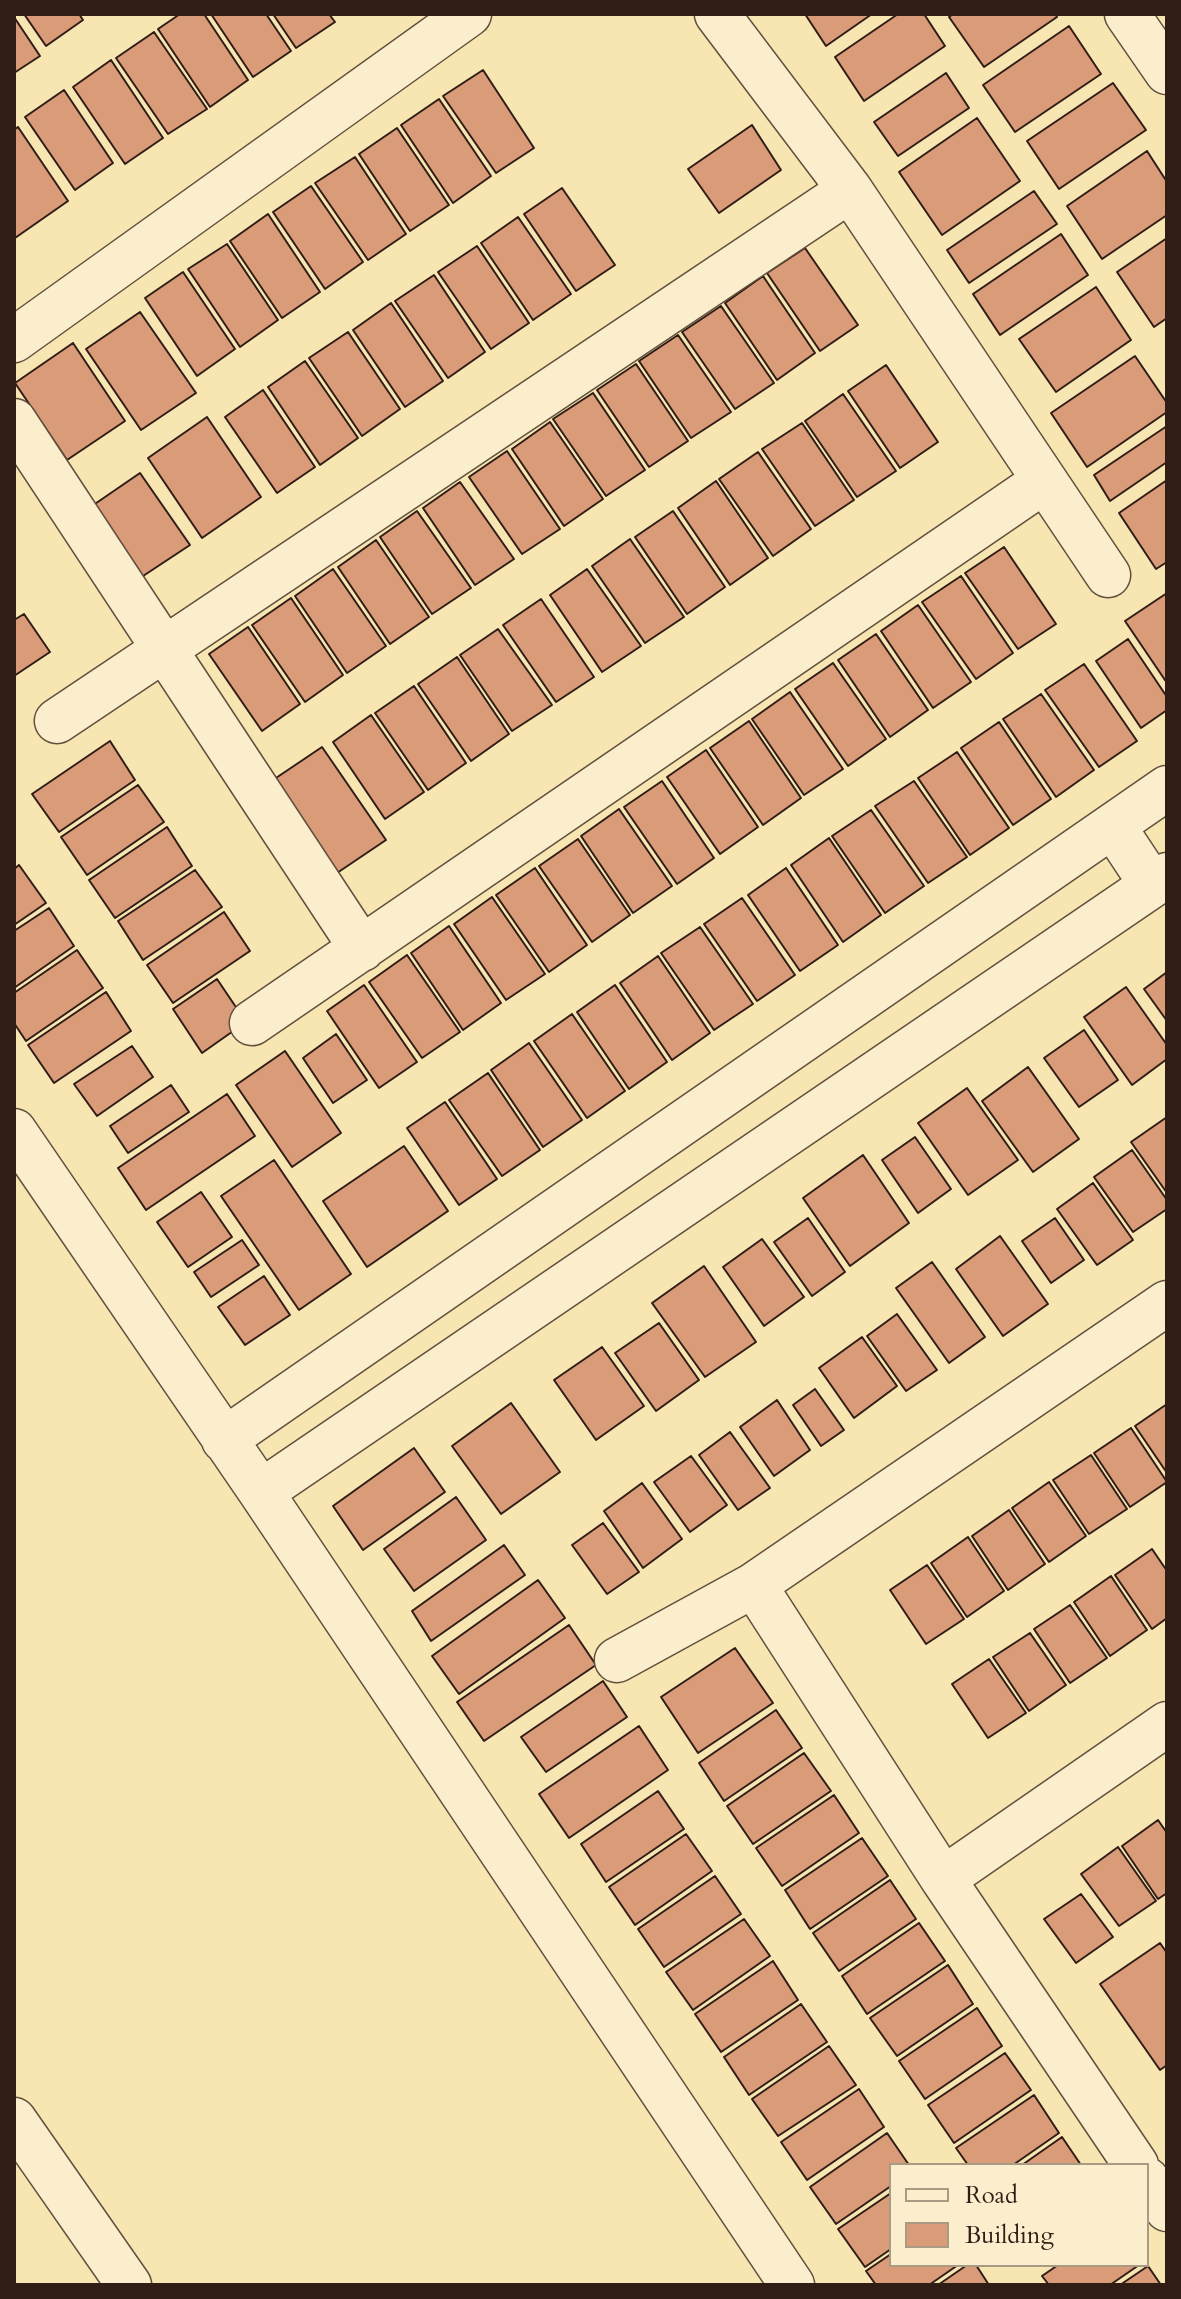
<!DOCTYPE html>
<html>
<head>
<meta charset="utf-8">
<style>
  body { margin:0 }
  #map { position:relative; width:1181px; height:2299px; overflow:hidden; background:#f7e5b2; font-family:Cardo,serif }
  canvas { display:block }
  .frame { position:absolute; inset:0; border:16px solid #301d16; pointer-events:none }
  .legend { position:absolute; left:889px; top:2163px; width:260px; height:104px; box-sizing:border-box; background:#faeecd; border:2px solid #a99a84; margin:0; padding:10px 14px; list-style:none; font-size:24px; color:#301d16 }
  .legend li { display:flex; align-items:center; gap:16px; height:40px }
  .legend b { width:40px; border:2px solid #a99a84 }
</style>
</head>
<body>
<div id="map">
<canvas width="1181" height="2299"></canvas>
<div class="frame"></div>
<ul class="legend">
<li><b style="height:10px;background:#faeecd"></b>Road</li>
<li><b style="height:22px;background:#da9c78"></b>Building</li>
</ul>
</div>
<script>
const g = document.querySelector('canvas').getContext('2d');
g.lineJoin = 'round';
function fill(path, color) {
  g.fillStyle = color;
  g.fill(path, 'evenodd');
}
function poly(rows) {
  const path = new Path2D();
  for (const r of rows) {
    path.moveTo(r[0], r[1]);
    for (let i = 2; i < r.length; i += 2) path.lineTo(r[i], r[i + 1]);
  }
  return path;
}
function trace(path, color, width, dash) {
  g.strokeStyle = color;
  g.lineWidth = width;
  g.lineCap = dash ? 'butt' : 'round';
  g.setLineDash(dash || []);
  g.stroke(path);
}
const building = poly([
  [24,14,79,14,83,20,46,46,24,14],
  [180,14,204,14,248,80,210,107,158,29,180,14],
  [211,14,266,14,291,51,253,77,211,14],
  [273,14,329,14,335,22,296,48,273,14],
  [805,14,872,14,826,46,805,14],
  [898,14,924,14,945,46,864,101,835,57,898,14],
  [953,14,1055,14,1057,17,984,67,949,17,953,14],
  [14,17,40,56,14,73,14,17],
  [1069,26,1101,74,1015,132,983,85,1069,26],
  [154,32,207,109,168,134,116,58,154,32],
  [111,60,163,138,125,164,73,87,111,60],
  [483,70,534,148,496,173,443,96,483,70],
  [946,73,969,108,898,156,874,122,946,73],
  [1113,83,1146,130,1059,189,1027,141,1113,83],
  [64,90,113,163,75,190,25,117,64,90],
  [439,99,491,176,453,203,401,125,439,99],
  [977,118,1020,181,942,235,899,172,977,118],
  [752,125,781,170,719,213,688,169,752,125],
  [18,127,68,201,15,238,14,130,18,127],
  [397,128,449,205,410,231,359,154,397,128],
  [1147,151,1167,182,1167,215,1102,259,1067,206,1147,151],
  [355,157,406,234,368,260,315,183,355,157],
  [311,186,363,262,325,289,273,212,311,186],
  [562,188,615,265,576,291,524,214,562,188],
  [1034,191,1057,224,969,283,947,250,1034,191],
  [268,214,320,292,282,318,230,241,268,214],
  [518,217,571,294,533,320,481,243,518,217],
  [1061,234,1088,275,1000,335,973,294,1061,234],
  [1167,238,1167,318,1154,327,1117,272,1167,238],
  [227,244,278,320,240,347,188,269,227,244],
  [477,246,529,323,491,349,438,272,477,246],
  [805,248,858,325,820,351,767,273,805,248],
  [183,272,235,349,197,376,145,298,183,272],
  [434,275,485,352,448,378,395,301,434,275],
  [763,276,815,353,777,380,725,303,763,276],
  [1096,287,1131,340,1056,392,1019,339,1096,287],
  [391,303,443,381,405,407,353,330,391,303],
  [721,306,774,383,735,409,682,332,721,306],
  [140,312,196,393,141,430,86,349,140,312],
  [348,332,400,409,362,436,309,358,348,332],
  [678,335,731,412,691,438,639,361,678,335],
  [73,343,125,421,67,460,15,383,73,343],
  [1135,356,1167,403,1167,412,1087,467,1051,413,1135,356],
  [305,361,358,438,320,465,268,387,305,361],
  [636,364,688,441,649,467,597,390,636,364],
  [886,365,938,442,900,468,848,391,886,365],
  [263,390,315,467,277,493,225,417,263,390],
  [593,393,645,470,606,496,553,419,593,393],
  [843,394,896,471,857,497,805,421,843,394],
  [207,417,261,497,202,538,148,458,207,417],
  [550,422,603,499,564,526,512,449,550,422],
  [802,423,854,500,815,526,762,449,802,423],
  [1167,426,1167,462,1110,501,1094,475,1167,426],
  [507,451,560,529,522,554,469,477,507,451],
  [758,452,811,529,773,556,719,479,758,452],
  [140,473,190,545,137,580,89,508,140,473],
  [1167,480,1167,562,1156,569,1119,513,1167,480],
  [716,481,768,558,730,585,678,508,716,481],
  [460,482,514,559,475,585,423,508,460,482],
  [417,511,471,588,432,614,380,537,417,511],
  [673,511,725,587,687,614,635,537,673,511],
  [630,539,684,617,645,643,592,566,630,539],
  [376,540,429,617,390,644,338,567,376,540],
  [1004,547,1056,624,1018,649,965,573,1004,547],
  [333,569,386,646,347,673,295,596,333,569],
  [587,569,641,646,602,672,550,595,587,569],
  [961,576,1013,653,976,679,922,602,961,576],
  [1167,593,1167,683,1125,621,1167,593],
  [291,598,343,675,305,702,252,625,291,598],
  [541,599,594,677,556,702,503,625,541,599],
  [918,605,971,682,933,708,881,631,918,605],
  [24,614,50,652,14,676,14,620,24,614],
  [248,627,300,704,262,731,209,654,248,627],
  [498,629,552,705,512,731,460,655,498,629],
  [876,634,928,710,890,737,838,660,876,634],
  [1128,639,1167,697,1167,710,1141,728,1096,661,1128,639],
  [457,657,509,734,471,761,418,684,457,657],
  [833,663,886,739,848,766,795,689,833,663],
  [1084,664,1137,741,1099,767,1045,690,1084,664],
  [414,686,466,763,428,790,375,713,414,686],
  [790,692,843,769,804,795,752,719,790,692],
  [1041,694,1094,770,1056,797,1003,719,1041,694],
  [371,715,424,792,385,819,333,742,371,715],
  [749,721,801,798,763,825,710,748,749,721],
  [999,722,1051,799,1013,825,961,748,999,722],
  [110,741,135,780,59,832,32,794,110,741],
  [322,747,386,840,334,875,270,782,322,747],
  [706,750,758,827,720,854,667,777,706,750],
  [957,752,1009,828,970,855,918,778,957,752],
  [662,781,714,858,677,884,624,807,662,781],
  [914,781,967,857,928,883,875,806,914,781],
  [138,785,164,822,87,875,61,837,138,785],
  [619,809,672,886,633,913,581,836,619,809],
  [871,810,924,886,885,913,832,836,871,810],
  [167,827,192,866,115,918,89,880,167,827],
  [829,838,881,915,843,942,791,865,829,838],
  [578,839,630,915,592,942,539,866,578,839],
  [19,865,46,903,14,925,14,869,19,865],
  [535,868,587,945,549,972,496,895,535,868],
  [786,868,838,945,800,971,748,895,786,868],
  [195,870,222,907,143,960,118,921,195,870],
  [492,897,545,974,506,1000,454,924,492,897],
  [742,898,795,975,757,1001,704,924,742,898],
  [49,908,74,946,14,988,14,931,49,908],
  [224,912,250,951,173,1003,147,965,224,912],
  [449,926,501,1003,463,1030,411,953,449,926],
  [700,927,753,1004,714,1030,661,953,700,927],
  [77,950,103,988,26,1041,14,1023,14,993,77,950],
  [407,955,460,1032,422,1058,369,982,407,955],
  [658,956,710,1033,672,1060,620,983,658,956],
  [1167,972,1167,1021,1144,989,1167,972],
  [217,979,246,1022,202,1053,173,1009,217,979],
  [364,985,417,1062,379,1088,327,1011,364,985],
  [615,985,667,1062,629,1089,577,1012,615,985],
  [1126,987,1167,1045,1167,1059,1132,1085,1084,1017,1126,987],
  [106,992,131,1031,54,1083,28,1045,106,992],
  [572,1014,625,1091,587,1118,534,1041,572,1014],
  [1084,1030,1118,1080,1079,1107,1044,1058,1084,1030],
  [336,1034,367,1080,333,1103,303,1058,336,1034],
  [529,1043,582,1120,543,1147,491,1070,529,1043],
  [132,1046,153,1077,97,1116,74,1084,132,1046],
  [285,1051,341,1133,292,1167,236,1085,285,1051],
  [1028,1067,1079,1139,1033,1172,982,1101,1028,1067],
  [488,1073,540,1150,502,1176,449,1100,488,1073],
  [171,1085,189,1112,128,1153,110,1126,171,1085],
  [967,1088,1018,1160,968,1195,918,1123,967,1088],
  [227,1094,255,1136,146,1210,118,1168,227,1094],
  [445,1102,497,1179,459,1205,407,1128,445,1102],
  [1167,1117,1167,1193,1131,1142,1167,1117],
  [915,1137,951,1189,918,1213,882,1160,915,1137],
  [404,1146,448,1211,367,1267,323,1201,404,1146],
  [1132,1150,1167,1200,1167,1209,1133,1232,1094,1177,1132,1150],
  [863,1155,909,1223,850,1266,803,1198,863,1155],
  [274,1160,351,1274,299,1310,221,1196,274,1160],
  [1093,1183,1133,1240,1097,1265,1057,1209,1093,1183],
  [201,1192,232,1237,188,1267,157,1222,201,1192],
  [808,1218,845,1272,812,1296,774,1242,808,1218],
  [1055,1218,1084,1260,1051,1283,1022,1241,1055,1218],
  [1000,1236,1048,1304,1003,1336,956,1269,1000,1236],
  [762,1239,804,1297,764,1326,723,1267,762,1239],
  [242,1240,259,1265,211,1297,194,1272,242,1240],
  [932,1262,985,1337,949,1363,896,1288,932,1262],
  [704,1266,756,1342,705,1377,652,1303,704,1266],
  [264,1276,290,1315,245,1345,218,1307,264,1276],
  [897,1314,937,1370,906,1391,867,1336,897,1314],
  [659,1323,699,1380,656,1411,615,1353,659,1323],
  [862,1337,897,1386,854,1418,819,1368,862,1337],
  [602,1347,644,1406,596,1440,554,1380,602,1347],
  [815,1389,844,1430,821,1446,793,1405,815,1389],
  [777,1400,810,1450,774,1476,740,1427,777,1400],
  [511,1403,560,1472,501,1514,452,1446,511,1403],
  [1167,1404,1167,1473,1135,1426,1167,1404],
  [1131,1428,1167,1482,1130,1507,1094,1453,1131,1428],
  [730,1432,770,1488,738,1510,699,1455,730,1432],
  [414,1448,445,1492,363,1550,333,1506,414,1448],
  [1091,1455,1127,1509,1089,1534,1053,1480,1091,1455],
  [691,1456,727,1505,690,1532,654,1482,691,1456],
  [1049,1482,1086,1536,1049,1562,1012,1508,1049,1482],
  [642,1483,682,1539,643,1568,604,1511,642,1483],
  [456,1497,486,1540,414,1591,384,1549,456,1497],
  [1009,1510,1045,1564,1008,1590,972,1536,1009,1510],
  [603,1523,639,1572,607,1594,572,1545,603,1523],
  [968,1537,1004,1591,967,1617,931,1563,968,1537],
  [504,1545,525,1575,431,1641,412,1611,504,1545],
  [1152,1549,1167,1571,1167,1618,1152,1629,1115,1575,1152,1549],
  [927,1565,964,1619,926,1644,890,1590,927,1565],
  [1111,1576,1147,1630,1110,1656,1074,1602,1111,1576],
  [538,1580,565,1618,459,1694,432,1656,538,1580],
  [1070,1605,1107,1658,1070,1683,1034,1629,1070,1605],
  [569,1625,596,1665,484,1741,457,1702,569,1625],
  [1030,1633,1066,1685,1029,1711,993,1657,1030,1633],
  [735,1648,773,1703,698,1753,661,1697,735,1648],
  [989,1659,1026,1713,988,1738,952,1684,989,1659],
  [603,1681,627,1717,546,1772,521,1737,603,1681],
  [776,1710,802,1748,724,1801,699,1763,776,1710],
  [639,1726,668,1770,569,1838,539,1794,639,1726],
  [804,1753,831,1791,753,1844,727,1806,804,1753],
  [658,1791,684,1829,606,1882,581,1844,658,1791],
  [834,1795,859,1833,782,1886,756,1848,834,1795],
  [1158,1820,1167,1833,1167,1893,1158,1899,1122,1846,1158,1820],
  [686,1834,712,1871,635,1925,609,1887,686,1834],
  [862,1838,888,1876,810,1929,785,1890,862,1838],
  [1118,1847,1156,1901,1119,1926,1081,1874,1118,1847],
  [715,1876,741,1914,664,1967,638,1929,715,1876],
  [890,1880,916,1919,839,1971,813,1933,890,1880],
  [1081,1894,1113,1937,1076,1963,1044,1919,1081,1894],
  [744,1919,770,1956,693,2010,666,1972,744,1919],
  [919,1923,945,1961,867,2014,842,1976,919,1923],
  [1160,1943,1167,1953,1167,2065,1160,2070,1100,1984,1160,1943],
  [773,1961,798,2000,721,2052,695,2014,773,1961],
  [948,1965,973,2004,897,2056,870,2018,948,1965],
  [801,2004,827,2042,749,2095,724,2057,801,2004],
  [977,2008,1002,2046,925,2099,899,2061,977,2008],
  [829,2046,856,2085,778,2136,752,2099,829,2046],
  [1005,2053,1031,2090,954,2143,928,2105,1005,2053],
  [859,2089,884,2127,807,2180,781,2142,859,2089],
  [1034,2095,1059,2133,1013,2165,968,2165,956,2148,1034,2095],
  [887,2133,909,2165,891,2165,891,2186,836,2224,810,2187,887,2133],
  [1062,2137,1081,2165,1022,2165,1062,2137],
  [891,2193,891,2249,865,2267,838,2229,891,2193],
  [891,2254,891,2265,958,2265,929,2285,876,2285,866,2271,891,2254],
  [967,2265,976,2265,989,2285,938,2285,967,2265],
  [1058,2265,1139,2265,1110,2285,1049,2285,1042,2276,1058,2265],
  [1148,2266,1161,2285,1120,2285,1148,2266]
]);
fill(building, '#da9c78');
trace(building, '#301d16', 2);
const minor = poly([
  [717,14,850,190,1108,575],
  [1127,14,1167,72],
  [14,340,469,14],
  [14,421,362,949],
  [57,721,850,190],
  [1113,826,1152,885],
  [252,1023,1044,481],
  [14,1131,261,1492,792,2285],
  [224,1440,1167,788],
  [261,1492,1167,875],
  [617,1660,754,1585],
  [943,1879,1167,1724],
  [14,2120,129,2285],
  [1136,2165,943,1879,754,1585,1167,1303],
  [1147,2180,1167,2209]
]);
trace(minor, '#624f3d', 47);
trace(minor, '#faeecd', 44);
</script>
</body>
</html>
